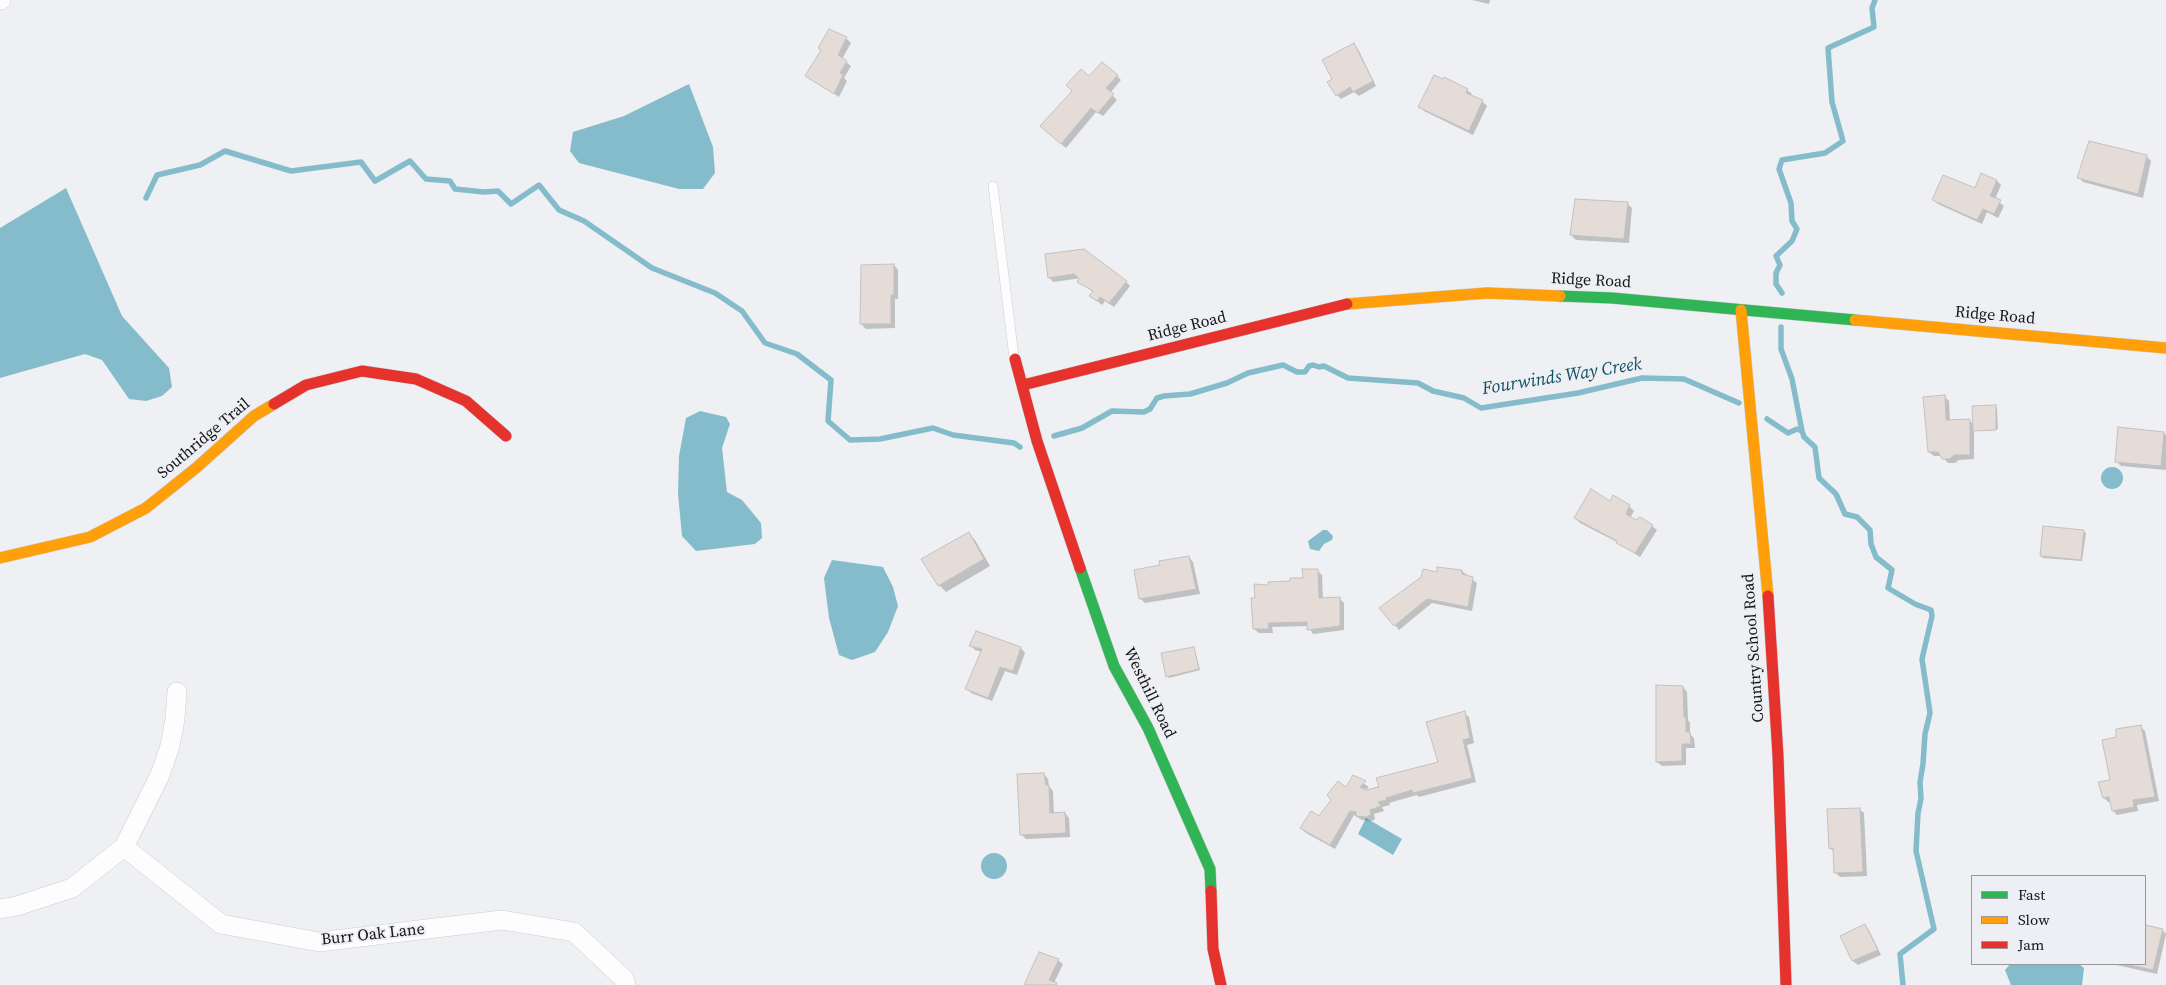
<!DOCTYPE html>
<html>
<head>
<meta charset="utf-8">
<style>
  body { margin:0 }
  #map { position:relative; width:2166px; height:985px; overflow:hidden; background:#eff0f3; font-family:"Source Serif 4",serif }
  canvas { display:block }
  .legend { position:absolute; left:1971px; top:875px; width:175px; height:90px; box-sizing:border-box; background:#edeff5; border:1px solid #97989c; margin:0; padding:6px 9px; list-style:none; font-size:15px; color:#151517 }
  .legend li { display:flex; align-items:center; gap:10px; height:25px }
  .legend b { width:25px; border:1px solid #97989c }
</style>
</head>
<body>
<div id="map">
<canvas width="2166" height="985"></canvas>
<ul class="legend">
<li><b style="height:6px;background:#30b455"></b>Fast</li>
<li><b style="height:6px;background:#ff9f0a"></b>Slow</li>
<li><b style="height:6px;background:#e5322d"></b>Jam</li>
</ul>
</div>
<script>
const g = document.querySelector('canvas').getContext('2d');
g.lineJoin = 'round';
function fill(path, color) {
  g.fillStyle = color;
  g.fill(path, 'evenodd');
}
function poly(rows) {
  const path = new Path2D();
  for (const r of rows) {
    if (r.length === 3) {
      path.moveTo(r[0] + r[2], r[1]);
      path.arc(r[0], r[1], r[2], 0, 2 * Math.PI);
      continue;
    }
    path.moveTo(r[0], r[1]);
    for (let i = 2; i < r.length; i += 2) path.lineTo(r[i], r[i + 1]);
  }
  return path;
}
function trace(path, color, width, dash) {
  g.strokeStyle = color;
  g.lineWidth = width;
  g.lineCap = dash ? 'butt' : 'round';
  g.setLineDash(dash || []);
  g.stroke(path);
}
function write(font, color, halo, rows, align = 'center') {
  g.font = font + ' "Source Serif 4",serif';
  g.lineWidth = 4;
  g.setLineDash([]);
  g.textBaseline = 'middle';
  g.strokeStyle = halo;
  g.fillStyle = color;
  for (const [text, x, y, turn = 0] of rows) {
    g.save();
    g.translate(x, y);
    g.rotate((+turn || 0) * Math.PI / 180);
    g.textAlign = isNaN(turn) ? turn : align;
    if (halo) g.strokeText(text, 0, 0);
    g.fillText(text, 0, 0);
    g.restore();
  }
}
fill(poly([
  [689,84,713,147,715,173,703,189,679,189,579,163,570,151,573,132,624,116],
  [66,188,122,316,169,368,172,387,162,396,146,401,129,399,102,360,85,354,0,378,0,228],
  [700,411,726,417,730,424,722,448,727,492,742,500,761,523,762,538,755,544,696,551,682,536,678,494,679,456,686,418],
  [2112,478,11],
  [1323,530,1327,530,1333,536,1332,540,1324,544,1319,551,1310,549,1308,541],
  [832,560,883,567,893,587,898,606,888,632,875,652,852,660,839,655,829,618,824,578],
  [1366,818,1402,839,1393,855,1358,834],
  [994,866,13],
  [2010,964,2079,964,2084,968,2082,985,2011,985,2005,970]
]), '#85bccc');
fill(poly([
  [1472,0,1490,0,1489,4],
  [829,30,846,38,851,43,842,59,851,66,844,78,847,81,839,97,807,76,822,50],
  [1354,45,1358,49,1376,86,1359,96,1354,92,1341,99,1337,95,1334,79],
  [1117,76,1121,80,1110,93,1117,100,1103,116,1096,112,1066,148,1046,131,1074,91,1089,78],
  [1467,90,1472,94,1471,96,1482,101,1487,106,1473,135,1424,111,1420,106],
  [2090,142,2147,157,2151,161,2143,198,2083,182,2079,177],
  [1982,175,1997,181,2001,185,1995,199,2004,206,1998,218,1987,212,1982,224,1938,204,1933,199,1975,190],
  [1627,203,1632,208,1629,243,1576,240,1571,235],
  [1046,255,1126,282,1130,286,1114,307,1105,301,1102,305,1091,296,1093,292,1079,281,1082,278,1053,282,1049,277],
  [894,265,898,270,898,299,895,299,895,328,866,329,861,324],
  [1944,396,1949,401,1950,421,1969,420,1974,425,1995,406,1997,408,1998,429,1974,430,1974,459,1959,460,1955,463,1948,463,1942,456,1934,456,1929,452],
  [2164,433,2166,435,2166,470,2121,466,2117,462],
  [1610,503,1629,506,1634,511,1630,518,1652,526,1657,530,1640,557,1617,542,1580,523,1575,518],
  [2084,532,2086,533,2082,561,2043,558,2041,556],
  [968,533,975,540,990,566,946,592,939,585],
  [1189,557,1193,562,1200,594,1145,603,1140,598,1161,566],
  [1317,570,1322,575,1323,599,1339,598,1344,603,1344,630,1313,634,1308,626,1272,627,1273,633,1259,633,1254,629,1256,599,1270,587,1304,579],
  [1462,571,1477,583,1472,611,1432,603,1399,630,1395,625,1438,573],
  [971,646,1021,648,1025,653,1017,675,1005,671,992,701,971,693,967,688,982,652,975,650],
  [1194,648,1200,670,1169,678,1167,676],
  [1683,687,1687,692,1688,720,1690,723,1690,734,1694,738,1695,748,1686,748,1686,765,1662,766,1657,762],
  [1464,713,1469,717,1474,743,1467,745,1476,782,1419,797,1417,795,1389,803,1390,805,1382,807,1384,811,1374,814,1375,819,1372,821,1362,820,1354,815,1335,849,1306,833,1301,828,1320,817,1333,799,1347,789,1354,777,1369,787,1363,792,1439,763],
  [2141,727,2145,731,2159,801,2137,805,2138,811,2117,815,2113,811,2111,802,2108,802,2104,798,2111,781,2117,738],
  [1044,774,1048,779,1049,786,1053,791,1054,814,1065,813,1069,818,1070,837,1026,839,1021,834],
  [1859,809,1864,813,1867,876,1840,877,1835,872,1835,853,1830,848],
  [1864,926,1869,930,1881,955,1858,965,1853,961,1842,937],
  [2145,926,2162,930,2166,934,2157,974,2112,964,2145,964],
  [1058,960,1063,964,1054,983,1057,985,1025,985]
]), '#0003');
trace(poly([
  [146,198,157,175,200,165,225,151,291,171,361,162,375,181,410,161,426,179,450,181,455,189,484,192,498,191,511,204,539,185,559,210,584,221,652,268,715,293,742,311,765,343,797,354,831,380,828,421,850,440,880,439,933,428,953,435,1014,443,1020,447],
  [1782,293,1776,284,1776,273,1780,265,1776,256,1792,241,1797,229,1792,221,1791,203,1779,169,1782,160,1825,153,1843,141,1832,102,1828,48,1874,27,1872,8,1875,0],
  [1781,327,1781,349,1792,379,1802,431],
  [1767,419,1788,433,1797,429,1802,431,1804,437,1815,447,1819,478,1836,494,1845,514,1857,517,1870,530,1871,544,1876,557,1892,570,1888,588,1915,604,1931,610,1932,616,1922,659,1930,713,1925,734,1923,764,1920,782,1921,799,1918,813,1916,851,1934,929,1900,954,1903,985],
  [1054,436,1082,428,1112,411,1144,412,1150,409,1157,398,1164,396,1190,394,1227,383,1248,373,1283,365,1297,372,1305,372,1309,366,1313,365,1319,367,1324,366,1348,378,1418,383,1433,391,1464,398,1481,408,1578,393,1642,378,1684,379,1739,403]
]), '#85bccc', 5.5);
const building = poly([
  [829,29,847,37,838,55,847,61,840,73,843,75,834,94,805,76,821,50,818,48,829,29],
  [1354,43,1373,81,1353,92,1350,87,1336,96,1327,82,1332,79,1322,60,1354,43],
  [1102,62,1118,75,1106,88,1114,94,1098,113,1091,108,1061,144,1040,126,1072,91,1066,85,1081,69,1089,76,1102,62],
  [1434,75,1443,79,1444,77,1468,89,1466,93,1483,100,1469,131,1418,107,1434,75],
  [2089,141,2147,155,2138,194,2077,178,2089,141],
  [1981,173,1997,180,1990,196,2001,200,1994,214,1983,209,1977,220,1932,200,1943,175,1975,188,1981,173],
  [1575,199,1628,202,1624,239,1570,235,1575,199],
  [1084,249,1127,281,1109,303,1100,297,1097,301,1089,296,1093,291,1077,282,1079,279,1074,274,1048,278,1045,254,1084,249],
  [894,264,894,295,891,295,891,324,860,324,861,265,894,264],
  [1945,395,1946,420,1970,419,1970,455,1954,455,1950,459,1942,459,1938,452,1928,452,1923,397,1945,395],
  [1996,405,1996,430,1973,431,1972,406,1996,405],
  [2118,427,2164,432,2161,466,2115,462,2118,427],
  [1591,489,1610,501,1613,495,1630,505,1626,514,1636,520,1640,517,1653,525,1635,553,1616,543,1617,541,1574,518,1591,489],
  [2043,526,2084,530,2081,560,2040,556,2043,526],
  [969,532,984,559,938,586,921,559,969,532],
  [1189,556,1196,589,1139,599,1134,570,1160,565,1159,561,1189,556],
  [1437,567,1462,570,1462,574,1473,577,1468,607,1427,599,1394,626,1379,608,1421,577,1423,569,1437,572,1437,567],
  [1302,569,1318,569,1319,598,1340,597,1340,626,1307,630,1307,622,1268,623,1269,629,1253,629,1251,598,1255,598,1254,584,1268,585,1268,582,1290,581,1290,578,1303,578,1302,569],
  [976,631,1021,647,1013,671,1000,667,988,698,965,689,982,649,969,646,976,631],
  [1194,647,1199,669,1166,677,1161,653,1194,647],
  [1656,685,1683,686,1684,717,1686,717,1686,732,1690,732,1691,744,1682,744,1682,761,1656,762,1656,685],
  [1465,711,1470,738,1463,740,1472,778,1413,793,1412,790,1386,798,1387,800,1378,802,1381,806,1370,810,1371,814,1367,817,1356,816,1356,812,1350,811,1330,845,1300,828,1311,811,1319,816,1331,800,1327,795,1338,781,1346,787,1353,775,1366,781,1360,787,1366,790,1379,787,1376,778,1438,762,1426,722,1465,711],
  [2141,725,2155,797,2133,800,2134,807,2112,811,2109,797,2103,798,2098,782,2110,780,2102,740,2116,737,2116,729,2141,725],
  [1044,773,1046,785,1049,785,1050,813,1065,812,1066,833,1020,835,1017,774,1044,773],
  [1860,808,1863,872,1834,873,1833,848,1829,849,1827,809,1860,808],
  [1865,924,1878,950,1852,961,1840,936,1865,924],
  [2145,925,2163,929,2153,970,2124,964,2145,964,2145,925],
  [1039,952,1059,959,1049,980,1057,983,1056,985,1024,985,1039,952]
]);
fill(building, '#e5dcd8');
trace(building, '#c1c1c2', 1);
const lane = poly([
  [993,186,1014,357]
]);
const street = poly([
  [0,0,1,0],
  [124,847,221,924,319,942,502,920,574,932,624,979,626,985],
  [0,909,17,906,72,888,124,847,160,775,170,746,175,719,177,692]
]);
const fast = poly([
  [1560,296,1612,298,1855,320],
  [1080,568,1114,666,1148,728,1210,869,1211,891]
]);
const slow = poly([
  [1347,304,1487,293,1560,296],
  [1741,310,1768,596],
  [1855,320,2166,348],
  [0,558,90,537,146,508,196,468,254,416,274,404]
]);
const jam = poly([
  [1015,359,1037,441,1080,568],
  [1023,385,1347,304],
  [274,404,306,385,362,371,416,379,466,401,506,436],
  [1768,596,1778,756,1786,985],
  [1211,891,1213,949,1221,985]
]);
trace(lane, '#cccdd0', 10);
trace(street, '#cccdd0', 20);
trace(fast, '#cccdd0', 12);
trace(slow, '#cccdd0', 12);
trace(jam, '#cccdd0', 12);
trace(lane, '#fdfdfd', 9);
trace(street, '#fdfdfd', 19);
trace(fast, '#30b455', 11);
trace(slow, '#ff9f0a', 11);
trace(jam, '#e5322d', 11);
write('16px', '#151517', '#edeff5', [
  ["Ridge Road",1591,281,3],
  ["Ridge Road",1995,316,5],
  ["Ridge Road",1187,327,-14],
  ["Southridge Trail",204,439,-40],
  ["Country School Road",1754,648,-94],
  ["Westhill Road",1149,693,64],
  ["Burr Oak Lane",373,935,-6]
]);
write('italic 18px', '#0e5262', '#edeff5', [
  ["Fourwinds Way Creek",1562,377,-9]
]);
</script>
</body>
</html>
